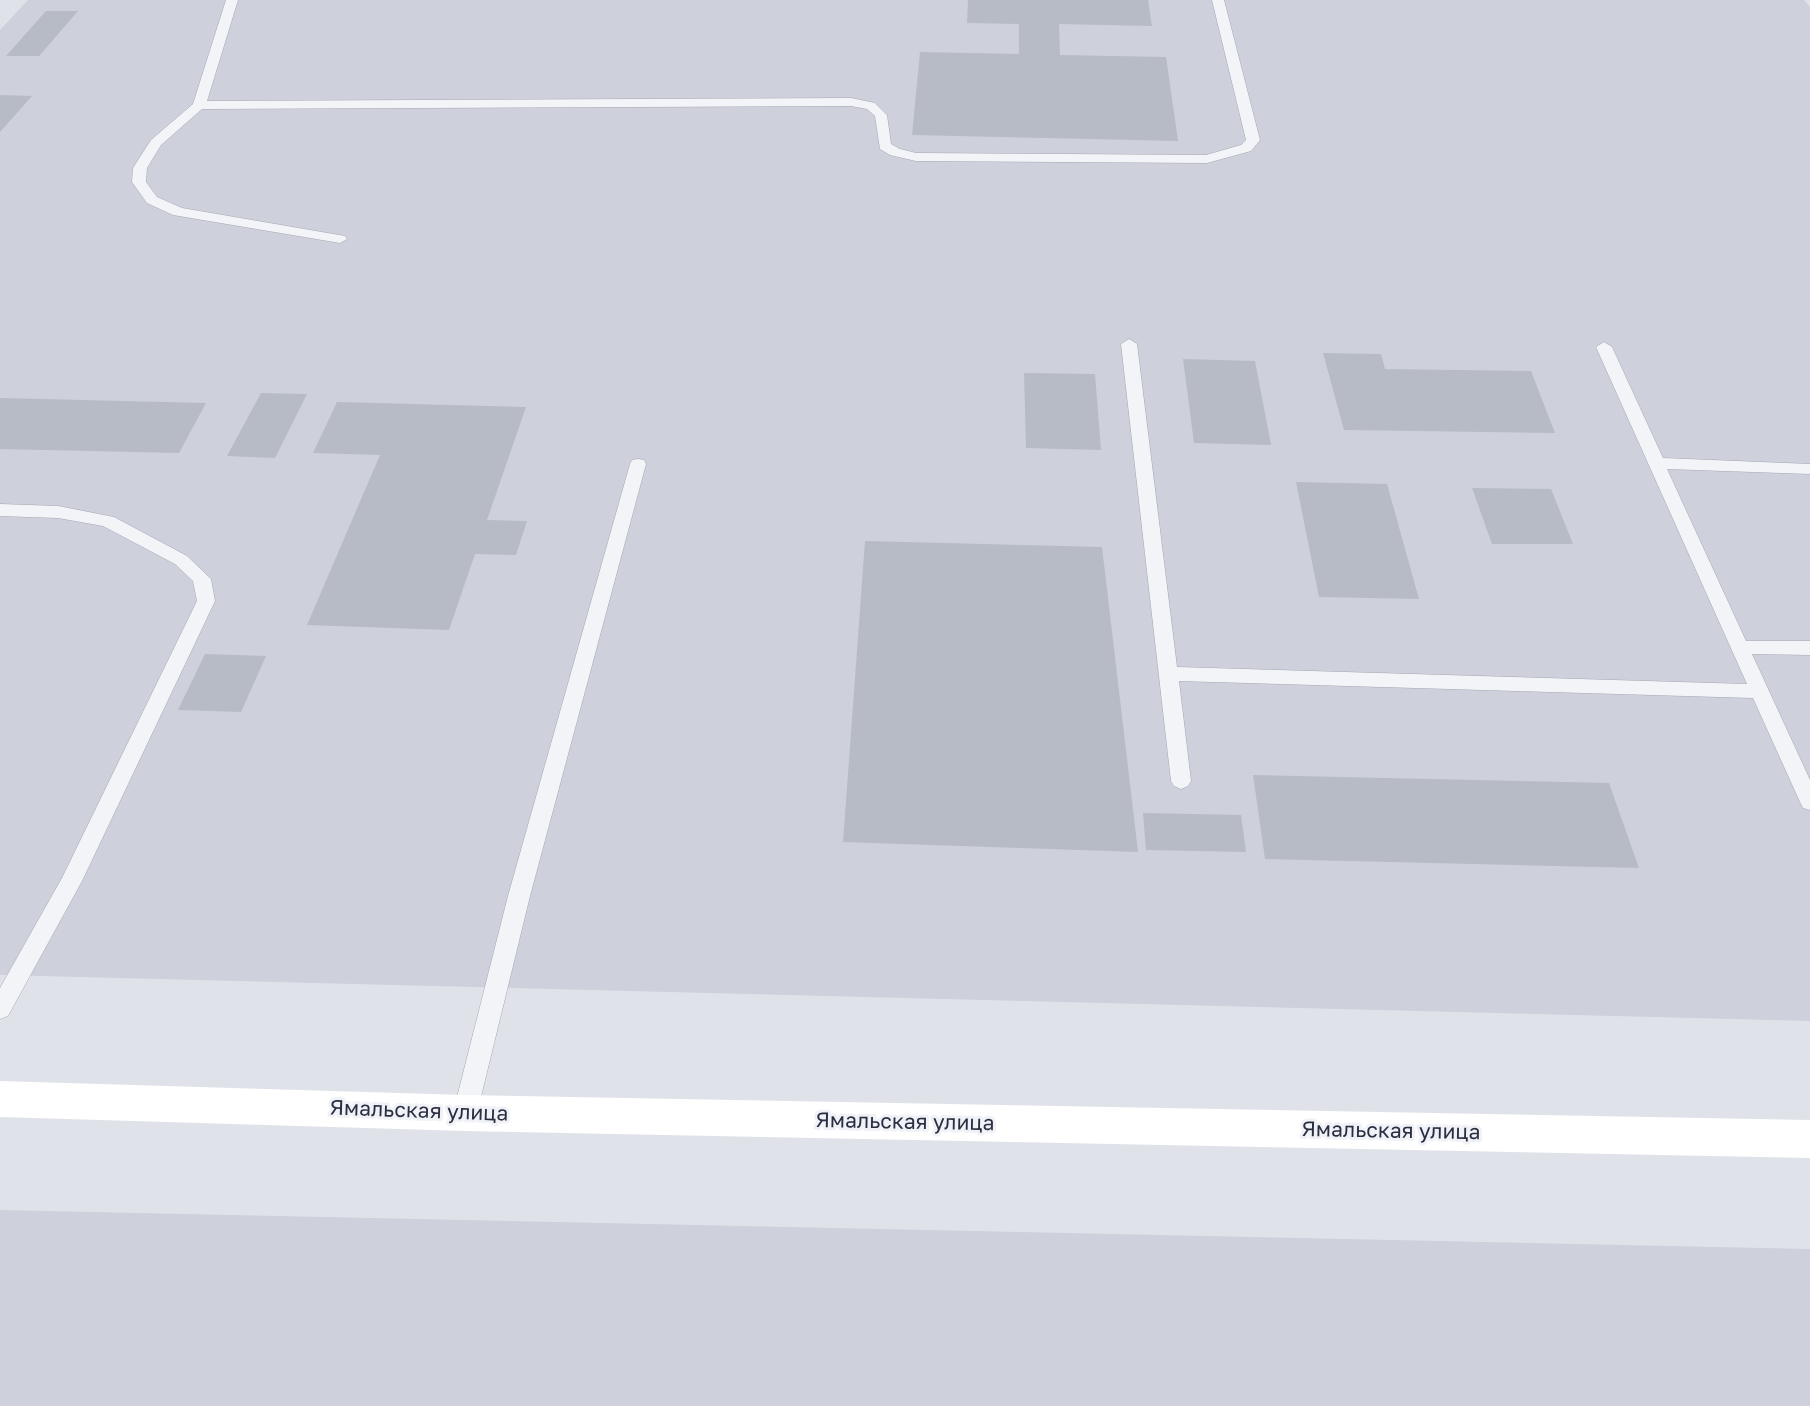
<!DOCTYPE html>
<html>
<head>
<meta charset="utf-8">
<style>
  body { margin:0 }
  canvas { display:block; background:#e0e2e9 }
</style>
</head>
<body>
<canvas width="1810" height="1406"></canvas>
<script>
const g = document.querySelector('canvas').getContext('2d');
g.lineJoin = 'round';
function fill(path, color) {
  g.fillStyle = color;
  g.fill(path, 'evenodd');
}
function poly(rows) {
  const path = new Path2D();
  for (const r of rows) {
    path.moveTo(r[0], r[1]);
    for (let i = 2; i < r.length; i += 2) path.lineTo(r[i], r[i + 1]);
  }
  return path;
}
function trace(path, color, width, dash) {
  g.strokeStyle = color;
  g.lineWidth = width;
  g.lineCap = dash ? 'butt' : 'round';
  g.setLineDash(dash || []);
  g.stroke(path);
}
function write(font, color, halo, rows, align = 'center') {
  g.font = font + ' "Golos Text",sans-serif';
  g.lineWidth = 6;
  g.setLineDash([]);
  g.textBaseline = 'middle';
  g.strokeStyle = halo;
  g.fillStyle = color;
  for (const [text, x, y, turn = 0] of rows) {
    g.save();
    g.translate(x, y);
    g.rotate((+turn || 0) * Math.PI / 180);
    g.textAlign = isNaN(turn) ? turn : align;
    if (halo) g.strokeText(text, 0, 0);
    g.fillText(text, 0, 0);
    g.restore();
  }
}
fill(poly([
  [28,0,1804,0,1810,7,1810,1021,0,975,0,30],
  [0,1210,1810,1249,1810,1406,0,1406]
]), '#ced1db');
fill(poly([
  [968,0,1148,0,1152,26,1059,24,1060,55,1166,57,1178,141,912,135,920,52,1019,54,1019,24,967,23],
  [46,11,78,11,39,56,6,56],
  [0,95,32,96,0,132],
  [1323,353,1381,354,1385,369,1531,371,1555,433,1344,430],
  [1183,359,1255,361,1271,445,1194,443],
  [1024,373,1095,374,1101,450,1026,448],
  [261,393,307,394,275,458,227,456],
  [0,398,206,403,179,453,0,449],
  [337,402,526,407,487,520,527,521,516,555,475,554,449,630,307,625,380,455,313,453],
  [1296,482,1387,484,1419,599,1319,597],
  [1472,488,1551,489,1573,544,1492,544],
  [865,541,1102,547,1138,852,843,842],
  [205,654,266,656,241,712,178,710],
  [1253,775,1609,783,1639,868,1265,859],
  [1143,813,1241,815,1246,852,1146,850]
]), '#b7bbc6');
const lane = poly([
  [226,0,238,0,207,101,851,98,875,103,887,115,891,144,900,149,916,153,1206,155,1241,145,1246,140,1212,0,1224,0,1260,140,1251,151,1207,163,916,161,890,155,880,149,875,116,867,109,851,106,202,109,161,145,147,168,146,182,157,197,182,208,345,236,347,239,340,243,173,215,147,203,132,182,133,168,151,140,193,104,226,0],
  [1129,339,1137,344,1177,667,1747,684,1596,347,1604,342,1612,347,1663,458,1810,464,1810,474,1667,469,1746,641,1810,641,1810,655,1752,654,1810,780,1810,810,1803,808,1800,802,1753,698,1179,681,1191,781,1188,786,1181,789,1174,786,1171,781,1121,344,1129,339],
  [638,459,644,460,646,464,530,896,477,1113,474,1121,465,1124,456,1121,453,1113,508,896,630,464,632,460,638,459],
  [0,504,58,506,114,517,187,556,211,579,215,601,82,881,8,1016,0,1019,0,988,62,878,197,601,193,581,175,564,103,526,58,518,0,516,0,504]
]);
trace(lane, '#a5a8b3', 1);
fill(lane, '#f3f4f7');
fill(poly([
  [0,1081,465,1095,1810,1120,1810,1158,465,1131,0,1117,0,1081]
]), '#fff');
write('21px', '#292e41', '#f0f2f7', [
  ["Ямальская улица",419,1111,2],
  ["Ямальская улица",905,1122,1],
  ["Ямальская улица",1391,1131,1]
]);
</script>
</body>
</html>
